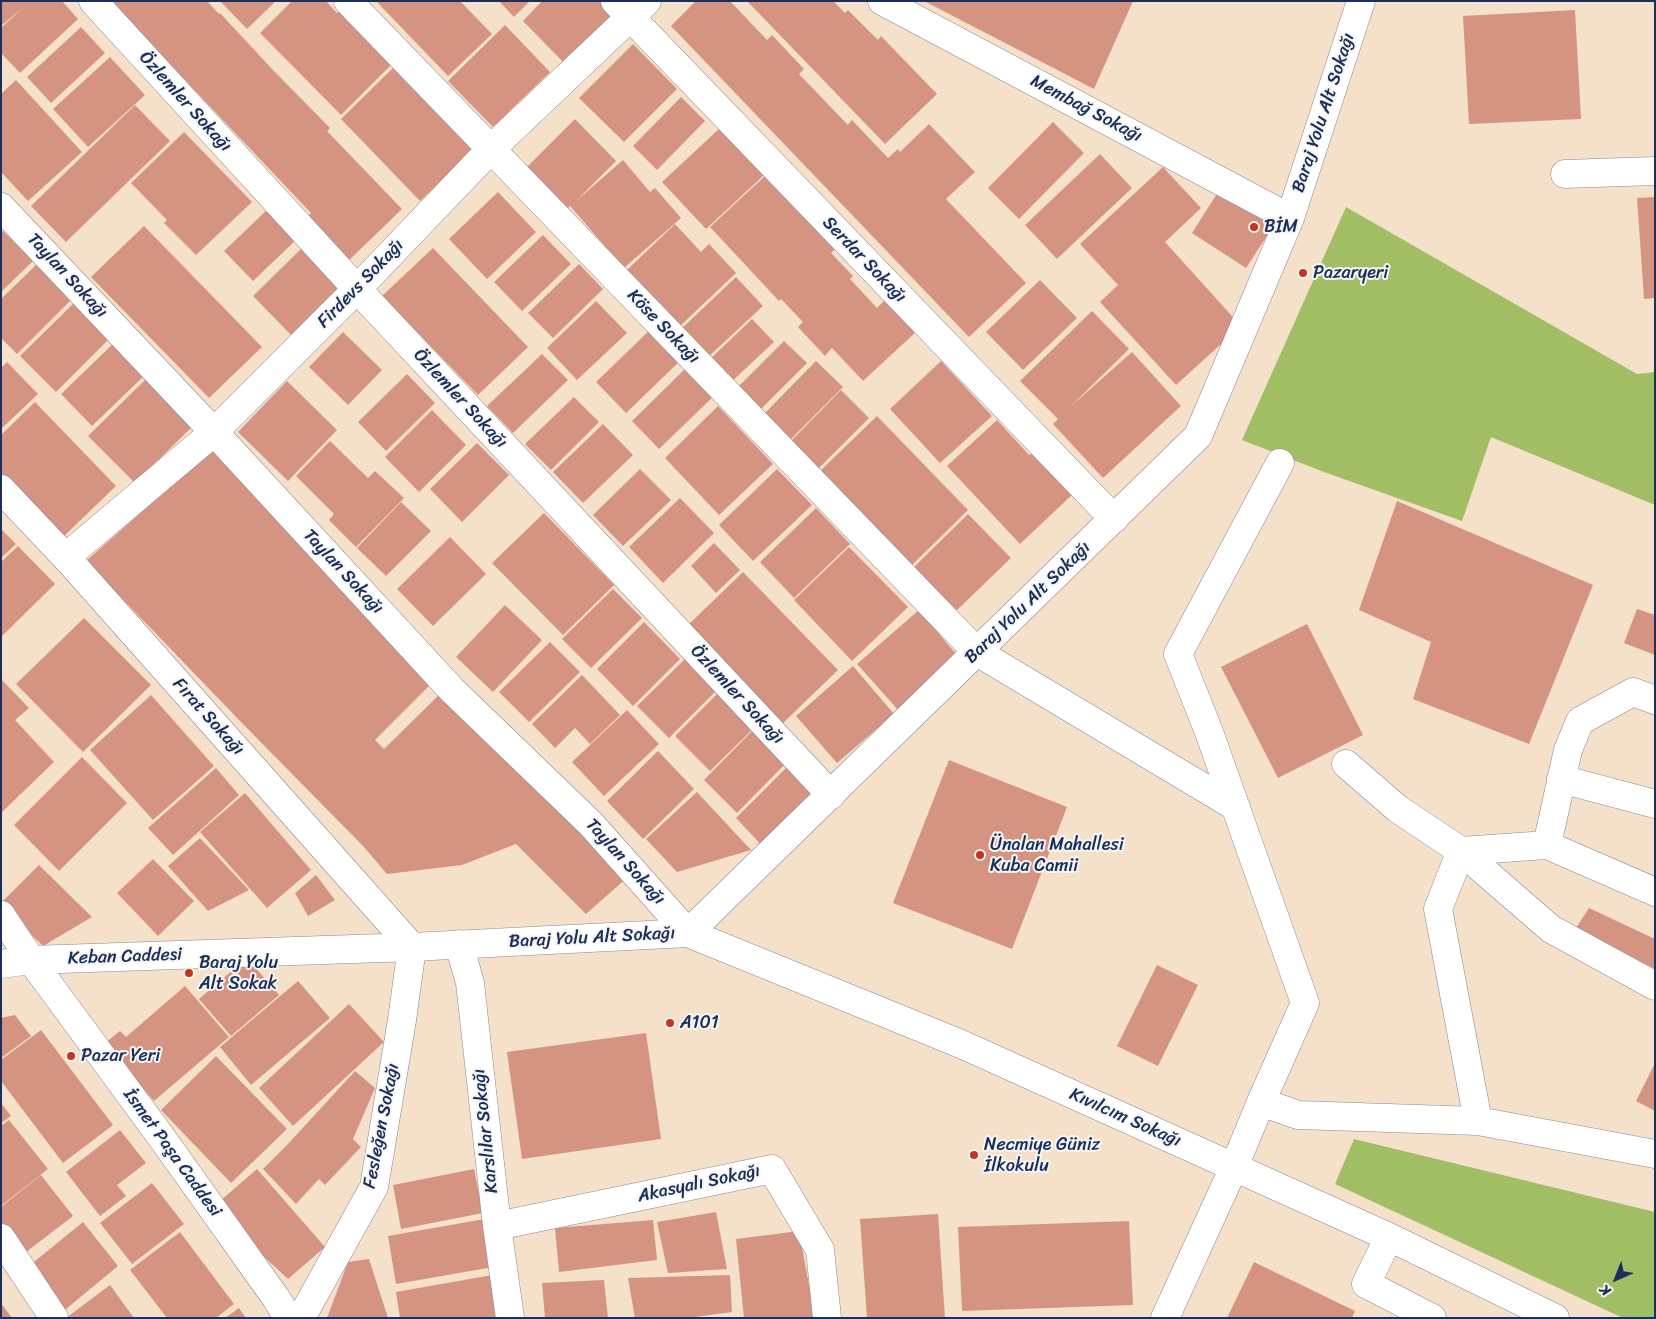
<!DOCTYPE html>
<html>
<head>
<meta charset="utf-8">
<style>
  body { margin:0 }
  #map { position:relative; width:1656px; height:1319px; overflow:hidden; background:#f5e0c9; font-family:Sriracha,sans-serif }
  canvas { display:block }
  .frame { position:absolute; inset:0; border:2px solid #1b2f5e; pointer-events:none }
  .north { position:absolute; left:1591px; top:1254px; width:50px; height:50px; -webkit-text-stroke:4px #f6f6f2; paint-order:stroke; rotate:224deg; font-size:14px; font-weight:700; line-height:20px; text-align:center; color:#1b2f5e }
  .north::after { content:''; display:block; margin:auto; width:18px; height:22px; background:#1b2f5e; clip-path:polygon(50% 0,100% 100%,50% 72%,0 100%) }
</style>
</head>
<body>
<div id="map">
<canvas width="1656" height="1319"></canvas>
<div class="frame"></div>
<div class="north">K</div>
</div>
<script>
const g = document.querySelector('canvas').getContext('2d');
g.lineJoin = 'round';
function fill(path, color) {
  g.fillStyle = color;
  g.fill(path, 'evenodd');
}
function poly(rows) {
  const path = new Path2D();
  for (const r of rows) {
    path.moveTo(r[0], r[1]);
    for (let i = 2; i < r.length; i += 2) path.lineTo(r[i], r[i + 1]);
  }
  return path;
}
function trace(path, color, width, dash) {
  g.strokeStyle = color;
  g.lineWidth = width;
  g.lineCap = dash ? 'butt' : 'round';
  g.setLineDash(dash || []);
  g.stroke(path);
}
function write(font, color, halo, rows, align = 'center') {
  g.font = font + ' Sriracha,sans-serif';
  g.lineWidth = 4;
  g.setLineDash([]);
  g.textBaseline = 'middle';
  g.strokeStyle = halo;
  g.fillStyle = color;
  for (const [text, x, y, turn = 0] of rows) {
    g.save();
    g.translate(x, y);
    g.rotate((+turn || 0) * Math.PI / 180);
    g.textAlign = isNaN(turn) ? turn : align;
    if (halo) g.strokeText(text, 0, 0);
    g.fillText(text, 0, 0);
    g.restore();
  }
}
fill(poly([
  [1346,207,1637,374,1655,372,1655,505,1491,437,1462,521,1324,472,1242,440],
  [1354,1139,1655,1212,1655,1318,1623,1318,1335,1184]
]), '#a2be65');
fill(poly([
  [1,1,62,1,78,19,20,73,1,53,1,28,25,6,1,26],
  [114,1,207,1,219,14,220,13,273,70,330,128,327,131,402,209,344,265,302,221,311,213,113,4,115,2],
  [222,1,276,1,247,29,221,2],
  [292,1,326,1,337,13,339,10,393,63,341,115,260,33],
  [376,1,460,1,492,34,448,76],
  [499,1,530,1,514,17],
  [542,1,600,1,614,15,565,64,523,21],
  [696,1,730,1,767,40,772,35,804,69,799,74,848,125,852,120,888,158,898,149,900,152,929,124,975,172,946,199,1026,283,969,337,671,26],
  [747,1,833,1,845,13,848,10,878,40,881,36,937,94,885,144],
  [924,1,1133,1,1094,89],
  [1575,10,1581,119,1469,124,1463,16],
  [505,25,550,72,493,127,448,81],
  [81,27,105,53,51,103,27,77],
  [633,44,677,89,624,142,579,98],
  [110,57,145,95,88,147,53,109],
  [393,68,473,150,420,201,341,119],
  [16,80,82,152,28,201,1,172,1,94],
  [681,97,705,121,657,170,633,146],
  [135,105,170,141,66,242,31,206],
  [575,119,616,161,576,201,623,160,650,192,655,188,681,218,624,268,570,206,568,208,527,167],
  [1053,122,1084,153,1019,219,988,188],
  [720,128,764,175,706,229,662,182],
  [184,132,252,202,196,255,164,223,167,220,131,183],
  [1100,154,1132,188,1057,259,1025,225],
  [1163,167,1201,208,1165,242,1241,326,1176,385,1100,302,1118,285,1080,244],
  [766,175,835,249,831,253,853,276,850,279,877,308,886,299,917,331,863,381,832,348,825,356,798,327,803,322,781,299,779,301,710,227],
  [1220,189,1274,225,1246,268,1192,233],
  [498,192,536,232,487,279,449,239],
  [1655,197,1655,298,1644,299,1637,198],
  [268,209,297,239,253,281,224,251],
  [675,224,701,252,709,244,736,273,678,328,625,272],
  [144,226,262,347,209,398,91,277],
  [3,231,33,261,1,292,1,233],
  [543,235,571,264,522,311,494,282],
  [306,244,345,284,292,336,253,296],
  [433,248,528,347,478,395,382,296],
  [579,264,603,289,553,338,528,313],
  [36,265,71,300,17,354,1,338,1,299],
  [736,277,763,306,706,359,679,331],
  [1040,280,1077,318,1023,370,986,332],
  [78,299,113,335,56,392,20,356],
  [596,301,627,333,577,380,547,348],
  [1092,311,1129,349,1070,407,1132,352,1181,406,1103,478,1053,424,1058,419,1020,381],
  [752,319,774,342,728,385,707,362],
  [652,328,682,359,626,413,596,382],
  [343,332,382,370,348,405,309,367],
  [116,341,147,373,92,426,61,394],
  [784,341,807,363,756,414,734,391],
  [542,354,568,380,513,433,487,406],
  [816,361,843,387,789,441,763,415],
  [941,361,992,416,940,463,890,409],
  [7,362,38,394,1,429,1,368],
  [687,367,715,395,659,449,632,421],
  [407,374,435,403,386,451,358,422],
  [150,375,197,422,135,483,88,436],
  [287,381,337,430,288,481,238,432],
  [841,390,869,418,817,470,789,443],
  [574,397,599,422,551,470,525,444],
  [35,402,116,486,63,537,1,473,1,435],
  [718,406,773,464,719,515,665,458],
  [432,410,466,445,419,492,385,457],
  [877,416,968,510,911,566,820,471],
  [997,420,1029,455,1034,452,1073,494,1020,544,947,466],
  [603,424,633,455,583,503,553,472],
  [330,441,368,478,375,471,404,498,356,547,329,520,334,514,296,476],
  [477,443,509,475,462,522,430,489],
  [215,447,432,683,375,740,384,749,443,691,630,875,586,914,516,844,462,865,387,874,363,846,241,722,86,561],
  [640,469,671,500,623,546,593,515],
  [777,469,812,505,753,561,719,525],
  [680,498,714,533,663,583,629,547],
  [1397,501,1593,585,1529,744,1413,699,1431,642,1359,610],
  [401,502,431,531,386,576,357,548],
  [816,508,850,544,794,598,760,562],
  [544,513,614,585,563,635,492,563],
  [968,514,1011,558,955,612,913,568],
  [1,529,16,544,1,558],
  [450,537,486,574,433,626,397,589],
  [714,543,740,570,716,593,691,566],
  [18,546,55,584,1,637,1,562],
  [849,547,908,607,852,661,794,600],
  [743,572,838,670,781,725,687,626],
  [613,589,642,618,591,668,562,639],
  [505,605,542,640,493,692,456,657],
  [1637,609,1655,615,1655,655,1624,643],
  [919,610,961,660,900,712,857,664],
  [84,618,151,685,83,752,16,684],
  [644,622,680,659,633,706,597,669],
  [1307,624,1363,735,1278,778,1221,667],
  [550,642,580,672,529,722,499,692],
  [685,659,716,691,669,738,637,706],
  [853,666,894,714,837,763,796,716],
  [582,675,620,715,590,744,575,728,555,748,532,724],
  [1,679,29,708,15,720,54,762,1,813],
  [720,691,755,727,710,771,675,736],
  [151,695,214,766,153,820,90,750],
  [627,710,659,744,604,796,572,762],
  [755,728,788,761,737,813,704,780],
  [658,751,694,789,643,839,607,801],
  [82,757,127,803,59,871,14,825],
  [949,760,1067,807,1012,949,893,903],
  [791,763,823,795,767,851,736,818],
  [216,768,239,795,173,855,148,828],
  [697,792,751,850,677,872,646,839],
  [245,793,311,870,267,908,200,832],
  [200,838,249,890,208,911,168,866],
  [153,859,194,901,158,936,117,893],
  [39,865,92,917,43,946,1,905,1,903],
  [316,875,335,900,308,916,295,893],
  [1589,908,1655,939,1655,969,1576,928],
  [247,958,279,995,231,1036,199,999],
  [1157,965,1198,985,1158,1066,1117,1046],
  [298,981,330,1018,251,1085,220,1047],
  [185,986,229,1037,154,1101,104,1044,120,1031,126,1037],
  [349,1004,384,1042,293,1126,259,1088],
  [15,1015,31,1036,1,1058,1,1018],
  [41,1030,113,1125,63,1163,1,1081,1,1060],
  [646,1033,661,1139,522,1159,507,1052],
  [216,1056,287,1129,231,1183,161,1110],
  [1655,1063,1655,1111,1636,1101],
  [355,1071,375,1088,353,1139,361,1147,325,1185,319,1179,296,1204,263,1169,287,1145],
  [1,1103,11,1116,1,1123],
  [9,1120,48,1169,1,1206,1,1126],
  [120,1130,146,1163,117,1185,126,1196,100,1216,66,1172],
  [257,1169,325,1247,288,1279,249,1243,220,1201],
  [474,1169,483,1213,401,1229,393,1185],
  [41,1175,73,1216,21,1256,1,1230,1,1207],
  [152,1183,184,1224,132,1264,100,1223],
  [716,1212,727,1269,668,1273,657,1222],
  [938,1214,945,1318,867,1318,860,1219],
  [490,1218,499,1266,396,1284,388,1236],
  [653,1220,657,1260,559,1272,555,1228],
  [1129,1221,1133,1305,962,1311,958,1227],
  [83,1222,118,1266,60,1314,24,1270],
  [799,1231,815,1318,744,1318,736,1239],
  [180,1232,234,1304,216,1318,167,1318,130,1270],
  [369,1259,388,1318,327,1318,348,1262],
  [1254,1262,1355,1311,1352,1318,1227,1318],
  [498,1274,506,1318,400,1318,396,1292],
  [730,1275,732,1312,688,1318,635,1318,628,1278],
  [604,1280,608,1318,545,1318,542,1283],
  [110,1285,134,1318,66,1318],
  [1,1303,12,1318,1,1318],
  [239,1308,246,1318,225,1318]
]), '#d59482');
const minor = poly([
  [93,1,357,289,831,795],
  [348,1,977,652,1236,807],
  [615,1,1114,519],
  [882,1,1290,218],
  [1565,174,1655,171],
  [1,207,214,432,452,690,591,824,688,933,961,1044,1389,1237,1555,1318],
  [1,489,72,564,412,947,402,1020,374,1187,301,1318],
  [66,557,214,432,357,289,491,149,647,1],
  [1346,764,1398,809,1461,851,1551,929,1655,986],
  [1561,779,1655,804],
  [1547,845,1568,750,1580,721,1633,692,1655,700],
  [1461,851,1438,909,1478,1121],
  [1461,851,1547,845,1655,892],
  [1,915,31,960,162,1138,276,1298,288,1318],
  [459,944,470,983,497,1226,510,1318],
  [1,964,31,960,412,947,688,933,1198,436,1290,218,1361,1],
  [1261,1102,1298,1115,1478,1121,1655,1154],
  [497,1226,772,1169,820,1250,827,1318],
  [1389,1237,1366,1284,1432,1318],
  [1,1238,54,1318],
  [1165,1318,1234,1167,1261,1102,1305,1003,1209,732,1178,654,1280,463]
]);
trace(minor, '#888894', 29);
trace(minor, '#fff', 28);
for (const [x, y, r, color] of [
  [1254,227,5,"#c8321e"],
  [1303,273,5,"#c8321e"],
  [980,855,5,"#c8321e"],
  [189,973,5,"#c8321e"],
  [670,1023,5,"#c8321e"],
  [71,1056,5,"#c8321e"],
  [974,1155,5,"#c8321e"]
]) {
  const dot = new Path2D();
  dot.arc(x, y, r, 0, 2 * Math.PI);
  g.fillStyle = color;
  g.fill(dot);
  trace(dot, '#f6f6f2', 2);
}
write('18px', '#1b2f5e', '#f6f6f2', [
  ["Özlemler Sokağı",185,102,48],
  ["Membağ Sokağı",1086,109,28],
  ["Baraj Yolu Alt Sokağı",1324,113,-72],
  ["Serdar Sokağı",864,260,46],
  ["Taylan Sokağı",67,276,47],
  ["Firdevs Sokağı",361,284,-46],
  ["Köse Sokağı",663,327,46],
  ["Özlemler Sokağı",460,399,47],
  ["Taylan Sokağı",343,572,47],
  ["Baraj Yolu Alt Sokağı",1028,603,-44],
  ["Özlemler Sokağı",737,695,47],
  ["Fırat Sokağı",208,717,48],
  ["Taylan Sokağı",625,862,48],
  ["Baraj Yolu Alt Sokağı",592,938,-3],
  ["Keban Caddesi",125,957,-2],
  ["Kıvılcım Sokağı",1125,1118,24],
  ["Fesleğen Sokağı",382,1126,-79],
  ["Karslılar Sokağı",486,1131,-96],
  ["İsmet Paşa Caddesi",172,1153,54],
  ["Akasyalı Sokağı",699,1184,-12]
]);
write('18px', '#1b2f5e', '#f6f6f2', [
  ["BİM",1264,227],
  ["Pazaryeri",1313,273],
  ["Ünalan Mahallesi",990,845],
  ["Kuba Camii",990,866],
  ["Baraj Yolu",199,963],
  ["Alt Sokak",199,984],
  ["A101",680,1023],
  ["Pazar Yeri",81,1056],
  ["Necmiye Güniz",984,1145],
  ["İlkokulu",984,1166]
], 'left');
</script>
</body>
</html>
